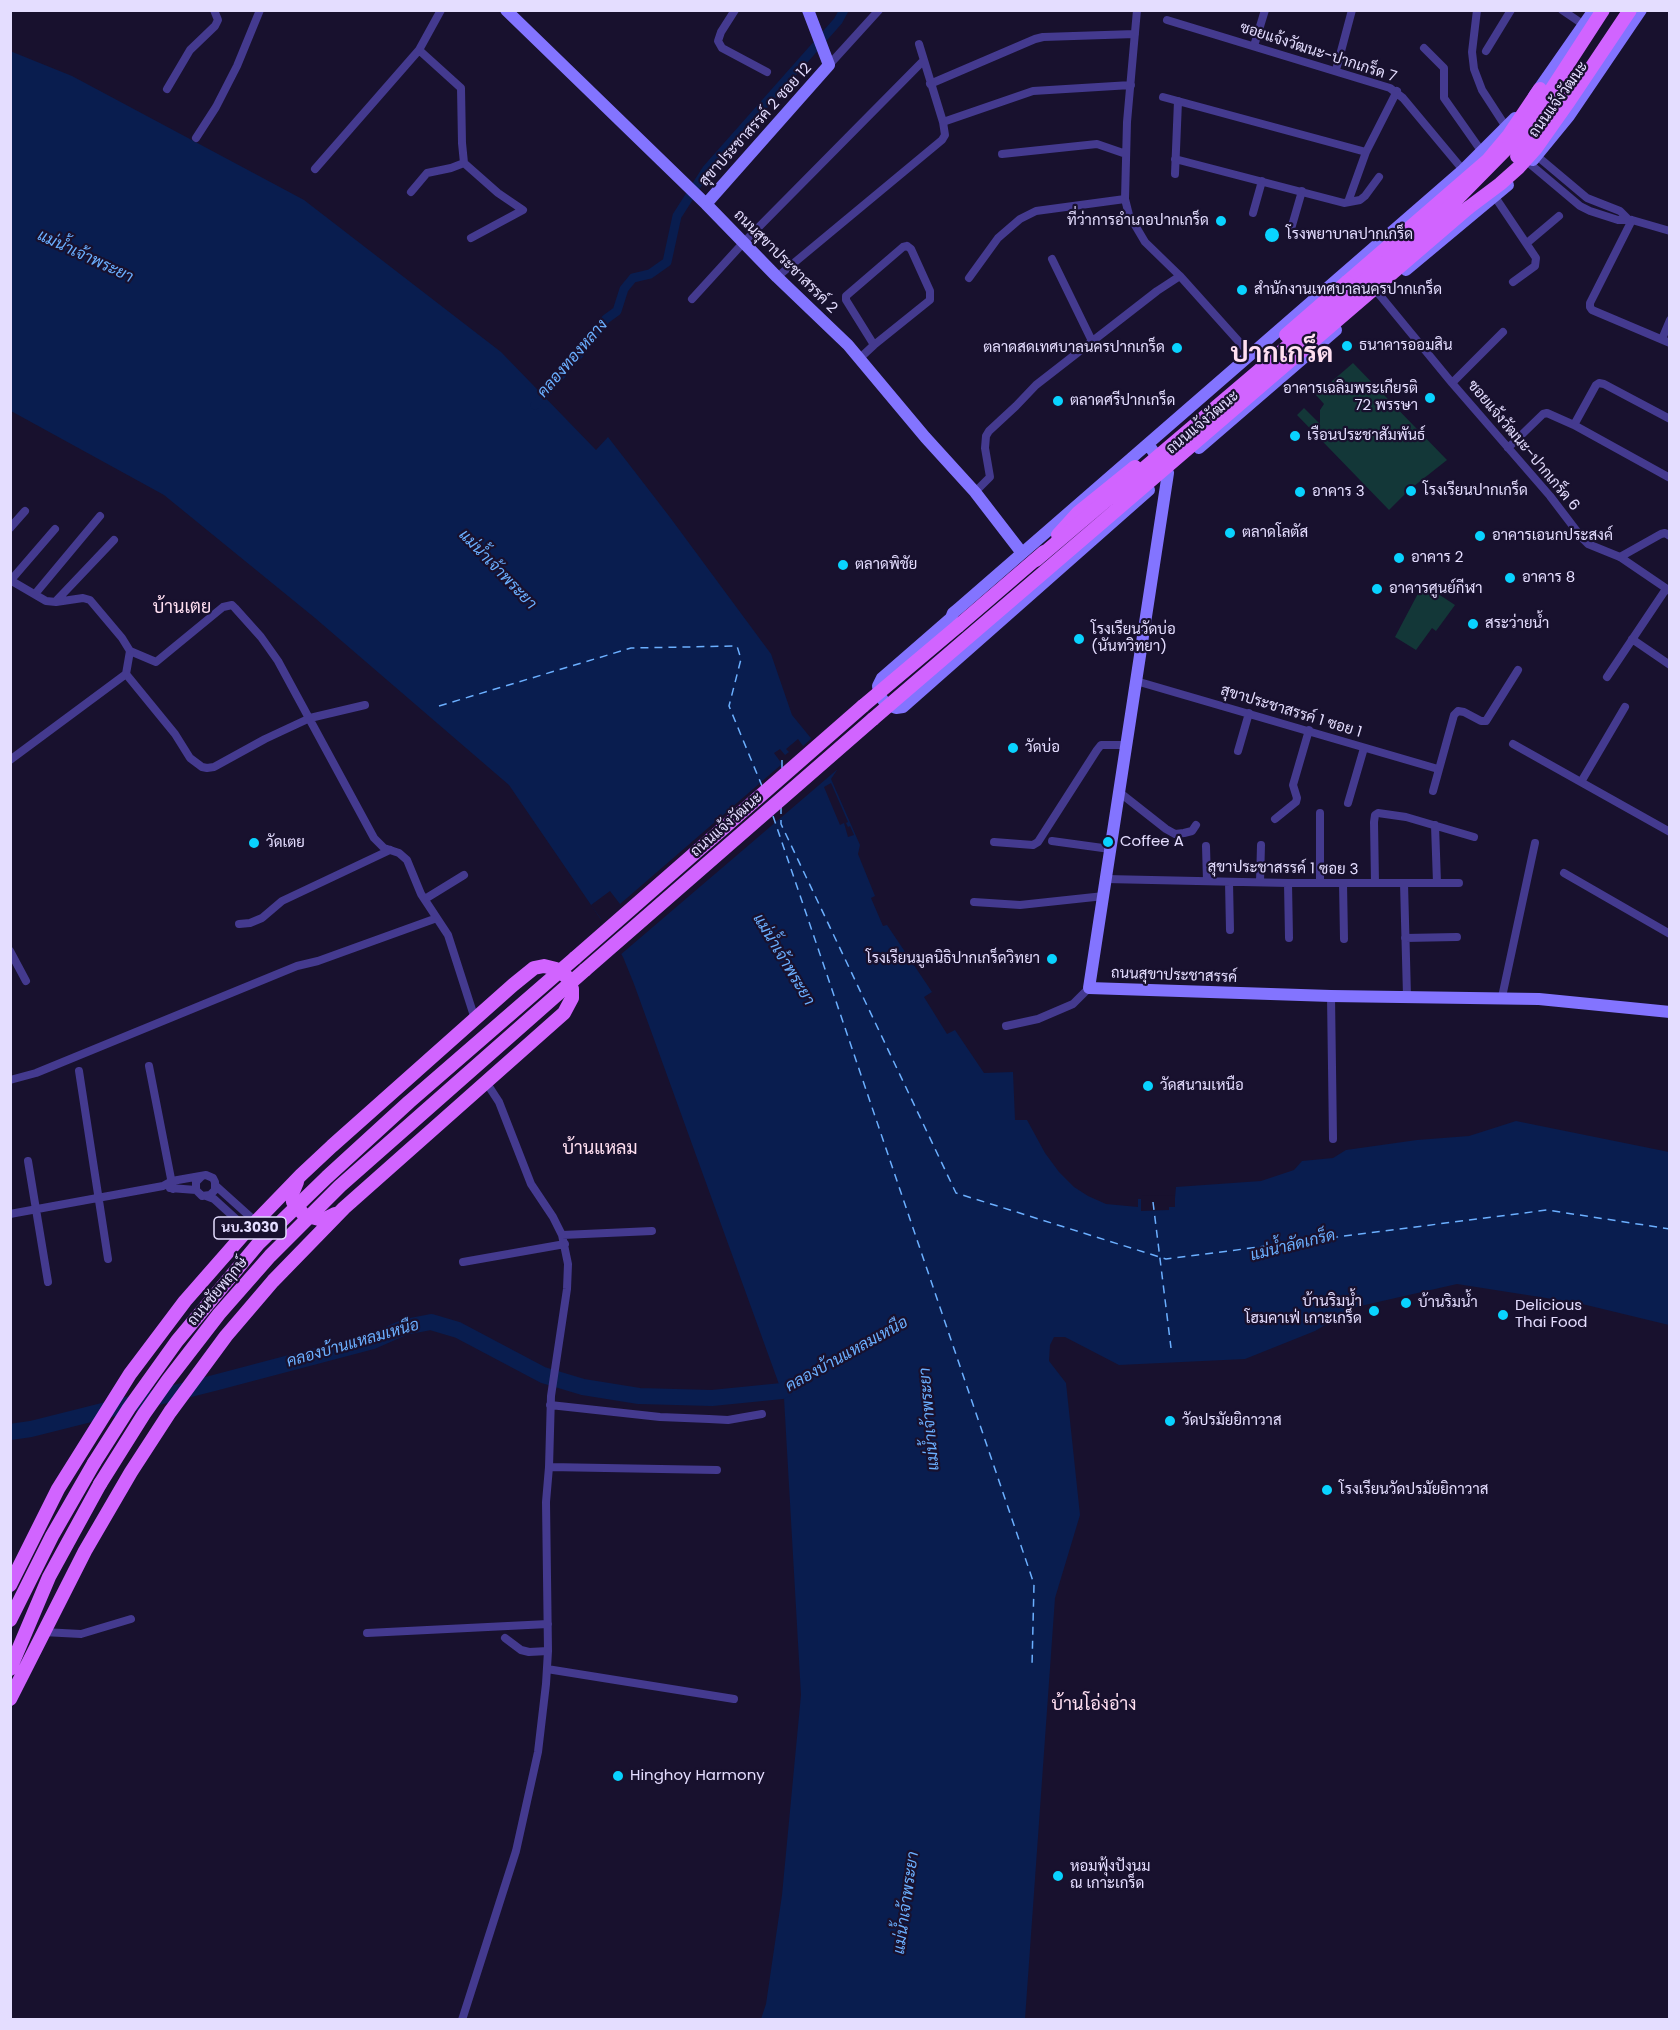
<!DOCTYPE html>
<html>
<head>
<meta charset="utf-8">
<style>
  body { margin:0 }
  #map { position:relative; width:1680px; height:2030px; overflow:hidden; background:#18112e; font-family:Poppins,sans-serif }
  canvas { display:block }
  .frame { position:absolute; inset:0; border:12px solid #e4ddff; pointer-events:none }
</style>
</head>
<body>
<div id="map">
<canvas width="1680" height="2030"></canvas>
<div class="frame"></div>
</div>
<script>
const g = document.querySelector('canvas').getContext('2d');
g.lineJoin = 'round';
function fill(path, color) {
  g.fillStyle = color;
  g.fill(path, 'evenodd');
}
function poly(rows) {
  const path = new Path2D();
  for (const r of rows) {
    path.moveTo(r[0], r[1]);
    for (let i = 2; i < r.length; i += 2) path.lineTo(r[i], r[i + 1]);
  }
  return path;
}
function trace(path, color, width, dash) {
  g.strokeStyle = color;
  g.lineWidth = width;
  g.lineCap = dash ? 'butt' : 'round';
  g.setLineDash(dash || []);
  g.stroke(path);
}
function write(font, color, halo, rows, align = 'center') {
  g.font = font + ' Poppins,Sarabun,sans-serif';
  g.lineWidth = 4.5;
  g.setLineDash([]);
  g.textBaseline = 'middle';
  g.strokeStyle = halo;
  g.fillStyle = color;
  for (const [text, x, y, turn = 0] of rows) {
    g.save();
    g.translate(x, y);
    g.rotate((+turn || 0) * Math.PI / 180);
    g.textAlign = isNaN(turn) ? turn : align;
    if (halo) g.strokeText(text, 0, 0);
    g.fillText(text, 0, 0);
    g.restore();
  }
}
fill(poly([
  [1353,363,1447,460,1409,490,1389,510,1297,415,1304,408,1320,424,1320,410,1324,404,1316,395],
  [1423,584,1455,605,1436,631,1432,628,1416,650,1395,637]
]), '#133738');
fill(poly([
  [10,51,72,76,304,200,501,352,596,450,608,437,669,516,771,654,792,715,837,770,831,779,860,845,858,854,875,896,871,898,883,926,887,925,932,992,924,997,947,1034,955,1030,984,1073,1013,1072,1015,1120,1027,1120,1045,1153,1059,1172,1074,1187,1088,1196,1106,1204,1138,1207,1138,1199,1175,1198,1176,1187,1261,1181,1294,1170,1302,1161,1333,1158,1346,1150,1417,1140,1469,1136,1516,1121,1669,1152,1669,1325,1578,1303,1457,1284,1356,1307,1315,1331,1245,1359,1119,1365,1065,1337,1054,1337,1050,1345,1049,1361,1066,1383,1080,1515,1055,1598,1025,2019,761,2019,766,2004,782,1895,801,1695,784,1398,634,984,623,957,602,921,509,785,315,618,164,495,11,411]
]), '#091d4f');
fill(poly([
  [813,737,839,768,619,956,599,921,601,919,591,905,610,891,620,904,782,764,774,753,780,749,785,755,789,752,786,749,798,739,803,746],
  [831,783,848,822,846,823,848,827,850,826,854,835,848,837,844,823,840,825,824,787],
  [1175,1195,1175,1207,1169,1207,1169,1210,1141,1211,1141,1196]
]), '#18112e');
trace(poly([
  [535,405,587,345,606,319,617,311,624,289,633,278,650,274,667,262,677,216,707,169,838,21,844,10]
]), '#091d4f', 9);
trace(poly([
  [10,1432,31,1429,214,1383,373,1341,405,1327,431,1322,458,1330,543,1375,583,1387,639,1396,712,1398,782,1391,802,1380]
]), '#091d4f', 16);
trace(poly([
  [439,706,631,648,737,646,741,659,729,706,762,786],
  [782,768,782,757],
  [781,806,781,824,956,1193,1166,1259,1547,1210,1670,1229],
  [773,816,1034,1584,1032,1666],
  [1153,1202,1171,1348]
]), '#6bafff', 1.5, [8, 6]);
trace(poly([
  [735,10,721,32,718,41,722,48,767,72],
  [1137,10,1127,122,1125,199,1129,215,1145,242,1180,276,1250,354],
  [1477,10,1472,52,1474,69,1482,90,1506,127],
  [1562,10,1584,25],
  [1167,20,1390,88,1403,98,1463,170],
  [1254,46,1265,10],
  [1424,48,1444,68,1444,98,1482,152],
  [419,50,461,88,462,143,464,163,498,193,523,210,471,238],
  [1486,51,1511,10],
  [829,65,879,10],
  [1336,70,1352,10],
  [930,84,1035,39,1043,37,1135,34],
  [167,89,190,50,215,26,218,20,214,10],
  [1163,97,1366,152],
  [943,122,1033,91,1131,85],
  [196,138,216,107,237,66,260,10],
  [1002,154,1097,144,1126,154],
  [1537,156,1587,198,1620,211,1628,219],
  [1175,159,1344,203,1360,200,1365,196,1379,177],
  [1530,164,1580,206,1590,211,1618,220,1632,220,1670,231],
  [315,169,419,50,441,10],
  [1175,174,1178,101],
  [411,192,427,173,451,168,464,163],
  [1495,197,1536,258,1535,266,1513,282],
  [1348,202,1366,152,1397,91],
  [1253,213,1262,181],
  [1632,220,1590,303,1590,307,1592,310,1670,343],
  [1291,229,1302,191],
  [1527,243,1559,216],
  [907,246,911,249,930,291,930,300,874,345,846,300,846,296,903,247,907,246],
  [1052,259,1092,341],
  [777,277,942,140,945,135,943,122,919,44],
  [969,278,998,238,1020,219,1036,211,1125,199],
  [1378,293,1452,383,1550,496,1582,538,1588,544,1620,557,1670,591],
  [692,299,744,242,923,61],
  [1662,339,1670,320],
  [860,358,874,345],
  [1452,383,1503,332],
  [1574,425,1596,385,1599,383,1604,384,1670,419],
  [1508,448,1543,414,1547,413,1574,425,1670,478],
  [975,492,990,477,985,448,986,436,989,431,1016,406,1036,385,1157,291,1180,276],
  [10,528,25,511],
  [1620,557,1661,534,1665,533,1670,536],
  [10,580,46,601,56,602,83,598,90,600,122,638,130,651,126,674],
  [11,580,55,529],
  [35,594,100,516],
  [56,601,114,540],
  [1632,639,1670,665],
  [130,651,156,662,223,607,232,605,235,608,261,637,278,661,374,838,384,848,399,853,407,860,421,894,448,935,475,1019],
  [1607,677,1666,589],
  [1136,681,1438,769],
  [1513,744,1670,832],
  [1238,751,1249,713],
  [10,760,126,674,175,734,190,758,202,767,207,768,214,767,265,739,310,718,365,705],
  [1581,782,1625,707],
  [1433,791,1454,715,1458,711,1464,712,1481,721,1486,721,1518,670],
  [1119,792,1166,829,1175,834,1184,833,1192,831,1196,825],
  [1348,803,1364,748],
  [1275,819,1296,802,1297,798,1293,785,1309,730],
  [1435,825,1437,883],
  [1052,841,1110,849],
  [994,842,1033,845,1038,842,1097,750,1101,745,1126,745],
  [1206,846,1207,881],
  [1564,873,1670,934],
  [1106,879,1288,883,1459,883],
  [1229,882,1230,930],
  [1260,882,1261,845],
  [1320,882,1320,813],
  [1288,883,1289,938],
  [1343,883,1344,939],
  [1375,883,1374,822,1375,815,1378,813,1406,817,1474,837],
  [1404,883,1407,996],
  [425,899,464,875],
  [974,902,1020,905,1104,896],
  [239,924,250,923,262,918,282,901,390,850],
  [1405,938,1457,937],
  [10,951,26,981],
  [1331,996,1333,1139],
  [1502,997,1535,843],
  [1006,1026,1038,1019,1073,1004,1089,988],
  [149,1066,173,1189],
  [79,1071,108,1259],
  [10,1080,36,1073,297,966,318,961,437,918],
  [28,1161,48,1282],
  [216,1186,256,1222],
  [170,1188,196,1190],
  [206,1196,214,1199,248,1230],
  [10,1214,163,1186,172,1181,206,1175,213,1178,215,1182,215,1190,210,1195,202,1196,196,1190,196,1182,202,1176],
  [562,1235,652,1231],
  [463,1262,565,1244],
  [550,1405,660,1417,709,1419,728,1420,762,1414],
  [549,1467,717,1470],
  [43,1632,81,1634,131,1619],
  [367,1633,548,1624],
  [505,1638,521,1650,529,1652,548,1651],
  [547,1669,734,1699],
  [462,2020,516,1851,538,1752,546,1684,548,1651,546,1502,549,1467,551,1396,567,1289,568,1264,562,1235,553,1217,531,1184,499,1102,486,1082]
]), '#443a8f', 8);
trace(poly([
  [506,10,706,204,777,277,848,345,925,437,975,492,1022,553],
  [1534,96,1594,10],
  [1533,160,1569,116,1641,10],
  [706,204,829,65,808,10],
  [1406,270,1508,185],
  [1148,444,1168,473,1089,988,1331,996,1539,999,1670,1012],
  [1199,448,1336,330],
  [1149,490,903,707,896,708,886,704,880,696,878,686,882,678,951,618,953,613,959,608,1463,170,1515,118]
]), '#8374ff', 12);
trace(poly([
  [1517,156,1571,82],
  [1468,208,1500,184,1518,168,1536,148,1567,104,1630,10],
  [1347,282,1488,160,1509,135,1540,89],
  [1058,535,1078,513,1135,467],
  [958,626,1044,552],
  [575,958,863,706],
  [585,970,873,719],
  [297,1182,292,1194,293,1202,304,1215,319,1219,327,1218,335,1214],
  [10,1585,58,1489,130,1374,185,1301,242,1236,301,1175,332,1146,513,985,534,968,544,966,556,969,567,977,572,989,572,998,564,1013,344,1208,273,1281,226,1336,170,1412,131,1472,85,1551,10,1699],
  [10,1620,52,1536,94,1463],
  [10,1669,49,1577,100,1484]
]), '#d164ff', 14);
trace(poly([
  [1286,335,1347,282],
  [1036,560,1422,232,1452,204,1512,143,1542,104,1603,10],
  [863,706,958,626],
  [873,719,1468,208],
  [94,1463,129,1408,177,1341,258,1244,327,1177,409,1102,575,958],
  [100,1484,144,1414,168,1380,219,1314,270,1256,340,1186,585,970]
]), '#d164ff', 14);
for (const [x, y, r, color] of [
  [1221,221,6,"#09d3ff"],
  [1272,235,8,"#09d3ff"],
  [1242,290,6,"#09d3ff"],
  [1347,346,6,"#09d3ff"],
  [1177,348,6,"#09d3ff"],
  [1430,398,6,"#09d3ff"],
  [1058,401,6,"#09d3ff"],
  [1295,436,6,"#09d3ff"],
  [1411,491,6,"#09d3ff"],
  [1300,492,6,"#09d3ff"],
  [1230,533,6,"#09d3ff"],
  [1480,536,6,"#09d3ff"],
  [1399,558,6,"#09d3ff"],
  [843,565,6,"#09d3ff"],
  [1510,578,6,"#09d3ff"],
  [1377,589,6,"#09d3ff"],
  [1473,624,6,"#09d3ff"],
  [1079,639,6,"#09d3ff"],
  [1013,748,6,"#09d3ff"],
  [1108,842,6,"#09d3ff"],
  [254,843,6,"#09d3ff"],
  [1052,959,6,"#09d3ff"],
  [1148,1086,6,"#09d3ff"],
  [1406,1303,6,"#09d3ff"],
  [1374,1311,6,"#09d3ff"],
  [1503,1315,6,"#09d3ff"],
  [1170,1421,6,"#09d3ff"],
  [1327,1490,6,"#09d3ff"],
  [618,1776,6,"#09d3ff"],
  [1058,1876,6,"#09d3ff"]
]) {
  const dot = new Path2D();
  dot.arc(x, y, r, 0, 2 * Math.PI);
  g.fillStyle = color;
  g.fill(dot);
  trace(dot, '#18112e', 2);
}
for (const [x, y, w] of [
  [250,1228,72]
]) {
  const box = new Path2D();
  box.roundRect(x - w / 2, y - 11, w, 22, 4.5);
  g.fillStyle = '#18112e';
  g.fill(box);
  trace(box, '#e4ddff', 1.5);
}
write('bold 14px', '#e4ddff', null, [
  ["นบ.3030",250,1228]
]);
write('15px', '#e4ddff', '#18112e', [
  ["ซอยแจ้งวัฒนะ-ปากเกร็ด 7",1318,53,18],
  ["ถนนแจ้งวัฒนะ",1559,100,-54],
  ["สุขาประชาสรรค์ 2 ซอย 12",756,125,-48],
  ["ถนนสุขาประชาสรรค์ 2",785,262,45],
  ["ถนนแจ้งวัฒนะ",1203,423,-40],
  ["ซอยแจ้งวัฒนะ-ปากเกร็ด 6",1523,446,50],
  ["สุขาประชาสรรค์ 1 ซอย 1",1291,712,17],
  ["ถนนแจ้งวัฒนะ",727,825,-41],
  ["สุขาประชาสรรค์ 1 ซอย 3",1283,869,1],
  ["ถนนสุขาประชาสรรค์",1174,976,2],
  ["ถนนชัยพฤกษ์",218,1292,-50]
]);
write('15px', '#e4ddff', '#18112e', [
  ["ที่ว่าการอำเภอปากเกร็ด",1209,221,"right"],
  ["โรงพยาบาลปากเกร็ด",1286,235],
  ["สำนักงานเทศบาลนครปากเกร็ด",1254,290],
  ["ธนาคารออมสิน",1359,346],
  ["ตลาดสดเทศบาลนครปากเกร็ด",1165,348,"right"],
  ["อาคารเฉลิมพระเกียรติ",1418,389,"right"],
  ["72 พรรษา",1418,406,"right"],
  ["ตลาดศรีปากเกร็ด",1070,401],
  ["เรือนประชาสัมพันธ์",1307,436],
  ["โรงเรียนปากเกร็ด",1423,491],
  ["อาคาร 3",1312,492],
  ["ตลาดโลตัส",1242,533],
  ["อาคารเอนกประสงค์",1492,536],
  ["อาคาร 2",1411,558],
  ["ตลาดพิชัย",855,565],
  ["อาคาร 8",1522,578],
  ["อาคารศูนย์กีฬา",1389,589],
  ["สระว่ายน้ำ",1485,624],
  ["โรงเรียนวัดบ่อ",1091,630],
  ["(นันทวิทยา)",1091,647],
  ["วัดบ่อ",1025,748],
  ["Coffee A",1120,842],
  ["วัดเตย",266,843],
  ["โรงเรียนมูลนิธิปากเกร็ดวิทยา",1040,959,"right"],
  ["วัดสนามเหนือ",1160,1086],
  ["บ้านริมน้ำ",1362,1302,"right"],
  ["โฮมคาเฟ่ เกาะเกร็ด",1362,1319,"right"],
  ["บ้านริมน้ำ",1418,1303],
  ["Delicious",1515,1306],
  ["Thai Food",1515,1323],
  ["วัดปรมัยยิกาวาส",1182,1421],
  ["โรงเรียนวัดปรมัยยิกาวาส",1339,1490],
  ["Hinghoy Harmony",630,1776],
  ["หอมฟุ้งปังนม",1070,1867],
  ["ณ เกาะเกร็ด",1070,1884]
], 'left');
write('italic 16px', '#6bafff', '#18112e', [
  ["แม่น้ำเจ้าพระยา",85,257,25],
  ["คลองทองหลาง",573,359,-49],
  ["แม่น้ำเจ้าพระยา",497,570,46],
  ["แม่น้ำเจ้าพระยา",783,960,59],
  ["แม่น้ำลัดเกร็ด",1293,1246,-14],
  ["คลองบ้านแหลมเหนือ",353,1344,-16],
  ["คลองบ้านแหลมเหนือ",847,1355,-29],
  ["แม่น้ำเจ้าพระยา",930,1419,-95],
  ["แม่น้ำเจ้าพระยา",907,1903,-82]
]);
write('18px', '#ffdff1', '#18112e', [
  ["บ้านเตย",182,608],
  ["บ้านแหลม",600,1149],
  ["บ้านโอ่งอ่าง",1094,1705]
]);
write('bold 27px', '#ffdff1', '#18112e', [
  ["ปากเกร็ด",1282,355]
]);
</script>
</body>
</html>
